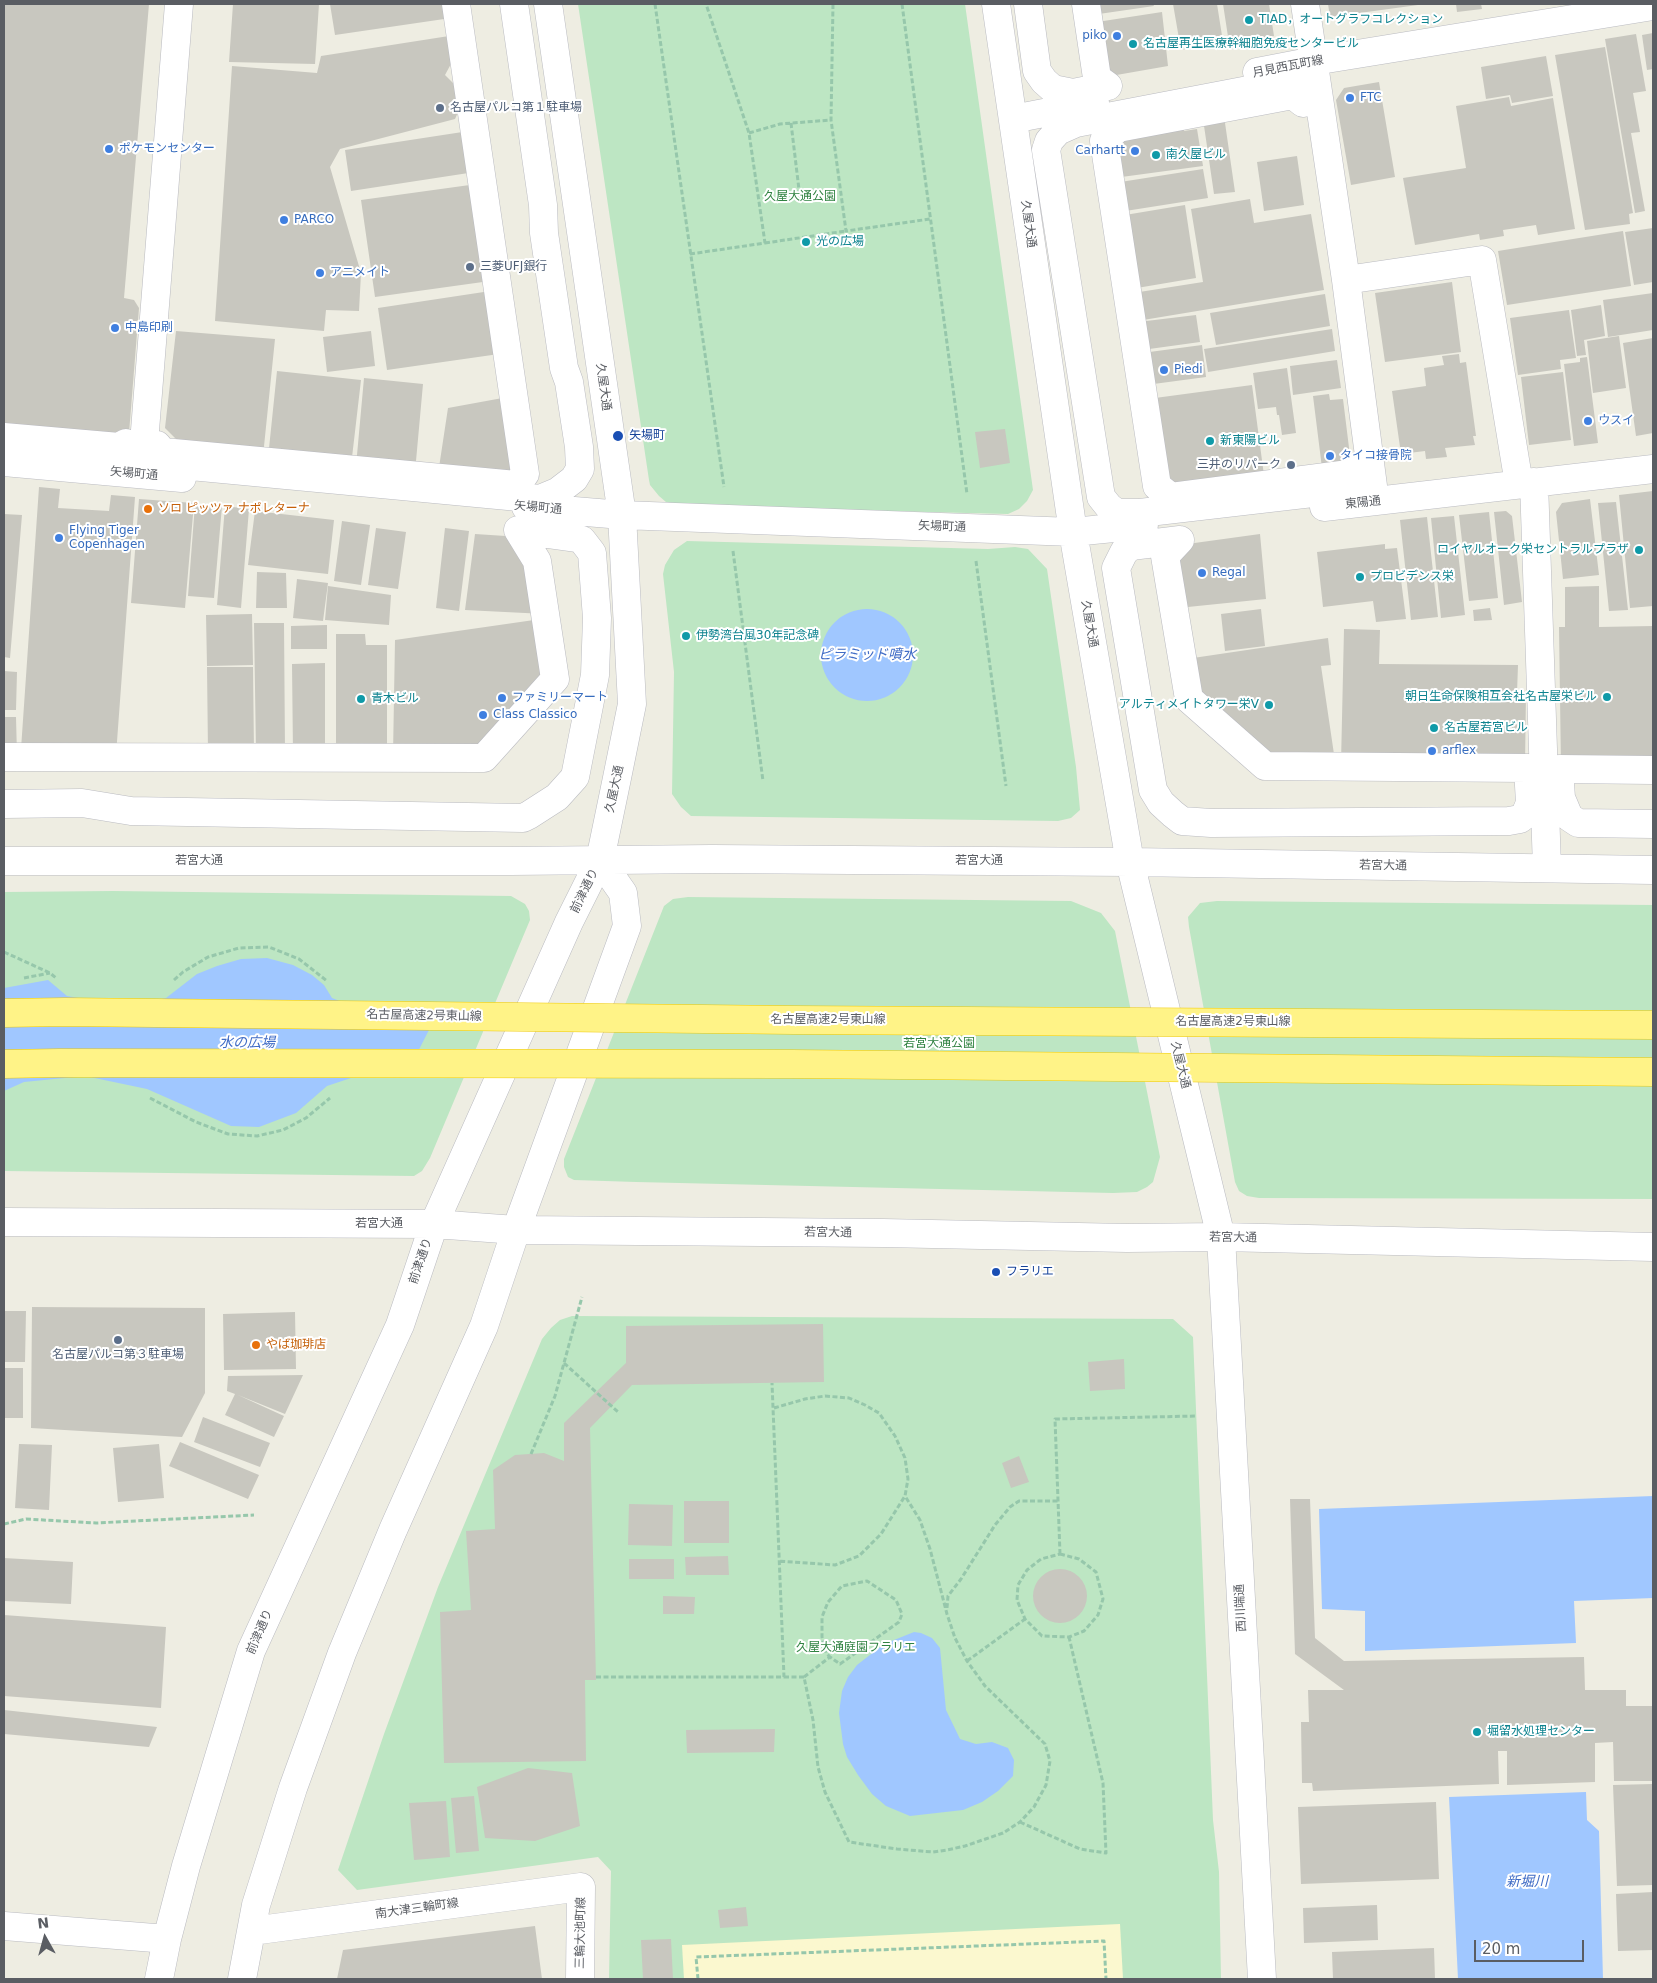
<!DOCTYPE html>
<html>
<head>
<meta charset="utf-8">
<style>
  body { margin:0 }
  #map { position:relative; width:1657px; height:1983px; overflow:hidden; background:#eeede2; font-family:"DejaVu Sans",sans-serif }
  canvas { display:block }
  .frame { position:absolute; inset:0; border:5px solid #5a5d63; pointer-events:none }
  .north { position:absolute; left:20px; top:1913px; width:50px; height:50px; -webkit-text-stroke:4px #fff; paint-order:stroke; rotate:353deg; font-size:14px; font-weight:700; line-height:20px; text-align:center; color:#5a5d63 }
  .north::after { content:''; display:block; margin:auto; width:18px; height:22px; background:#5a5d63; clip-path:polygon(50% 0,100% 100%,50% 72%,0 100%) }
  .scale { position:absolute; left:1474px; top:1940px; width:110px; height:22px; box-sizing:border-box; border:2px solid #5a5d63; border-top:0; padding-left:6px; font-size:15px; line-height:18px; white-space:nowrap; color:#5a5d63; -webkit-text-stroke:4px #fff; paint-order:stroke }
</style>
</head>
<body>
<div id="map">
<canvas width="1657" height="1983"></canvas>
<div class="frame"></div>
<div class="north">N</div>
<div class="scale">20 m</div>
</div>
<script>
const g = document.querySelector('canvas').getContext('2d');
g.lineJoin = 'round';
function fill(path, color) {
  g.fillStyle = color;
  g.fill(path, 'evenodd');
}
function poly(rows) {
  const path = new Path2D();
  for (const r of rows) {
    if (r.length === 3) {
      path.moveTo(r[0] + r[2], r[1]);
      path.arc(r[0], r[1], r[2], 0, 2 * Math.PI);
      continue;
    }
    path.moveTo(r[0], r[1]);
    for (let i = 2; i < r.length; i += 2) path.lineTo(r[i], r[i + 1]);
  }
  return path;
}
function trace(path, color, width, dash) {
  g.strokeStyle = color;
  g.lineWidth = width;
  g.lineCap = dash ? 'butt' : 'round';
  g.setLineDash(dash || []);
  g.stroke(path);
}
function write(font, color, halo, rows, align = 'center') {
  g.font = font + ' "DejaVu Sans","Noto Sans JP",sans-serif';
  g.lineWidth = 4;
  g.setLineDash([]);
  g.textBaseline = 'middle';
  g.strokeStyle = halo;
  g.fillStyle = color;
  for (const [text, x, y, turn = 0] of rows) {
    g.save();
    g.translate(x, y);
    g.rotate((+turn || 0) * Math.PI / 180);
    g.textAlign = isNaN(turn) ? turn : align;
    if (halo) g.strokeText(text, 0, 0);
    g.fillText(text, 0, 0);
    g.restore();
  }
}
fill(poly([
  [578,4,965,4,1033,490,1027,501,1019,509,1008,514,727,507,678,505,666,502,659,496,650,485,649,480],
  [687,541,988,549,1015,547,1028,549,1047,569,1076,767,1080,810,1071,818,1058,821,691,816,681,807,672,794,674,672,663,574,665,565,674,550],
  [113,891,511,896,525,904,529,911,530,920,430,1158,422,1171,414,1176,4,1171,4,892],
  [688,897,1071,901,1101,913,1115,931,1160,1157,1153,1182,1147,1187,1137,1192,1113,1193,636,1182,574,1180,568,1177,564,1167,564,1159,664,906,673,899],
  [1217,901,1653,905,1653,1199,1259,1198,1247,1196,1239,1191,1235,1182,1189,927,1188,917,1200,903],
  [572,1316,1173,1319,1193,1337,1213,1820,1219,1872,1221,1979,609,1979,611,1871,598,1857,357,1890,338,1870,384,1734,438,1587,542,1339,551,1328,560,1320]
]), '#bde6c3');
fill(poly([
  [1120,1924,1123,1979,684,1979,682,1945]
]), '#fbf8cf');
fill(poly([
  [867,655,46],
  [267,958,293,965,312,975,324,985,332,998,365,1011,430,1028,407,1073,369,1072,327,1086,296,1113,259,1127,231,1126,147,1089,85,1076,24,1082,4,1091,4,988,48,980,67,996,107,1003,145,1003,166,998,197,974,217,966,241,959],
  [1653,1496,1653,1598,1574,1601,1576,1643,1365,1651,1365,1611,1322,1609,1319,1509],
  [914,1632,921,1633,932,1638,940,1648,946,1710,960,1739,976,1744,992,1742,1008,1748,1014,1760,1013,1776,998,1791,982,1802,963,1810,910,1816,886,1806,872,1794,858,1775,847,1757,843,1744,839,1713,842,1691,848,1677,857,1665,884,1644],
  [1586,1792,1587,1820,1599,1831,1603,1979,1458,1979,1449,1797]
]), '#a0c7ff');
fill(poly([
  [4,4,149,4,124,298,134,300,139,308,129,433,4,432],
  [233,4,319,4,315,64,229,62],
  [330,4,449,4,451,18,335,35],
  [1090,4,1153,4,1154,6,1092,15],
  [1173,4,1217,4,1223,42,1181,50],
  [1223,4,1269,4,1274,36,1229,43],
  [1328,4,1418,4,1418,5,1330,17],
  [1456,4,1481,4,1482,9,1457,12],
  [1162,12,1168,66,1105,77,1097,22],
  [1653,33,1653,69,1647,70,1642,35],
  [1636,34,1646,91,1633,93,1640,132,1631,133,1645,211,1635,213,1605,39],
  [449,36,452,62,445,75,453,83,459,99,459,110,455,119,340,149,330,167,361,273,359,311,326,310,324,331,215,321,232,66,317,73,321,56],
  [1605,47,1633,213,1629,214,1630,224,1585,230,1555,55],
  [1546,56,1553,96,1512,103,1510,95,1486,99,1481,67],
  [1379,82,1395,177,1351,185,1336,100,1344,88],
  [1509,97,1511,106,1553,98,1575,229,1538,235,1536,225,1503,230,1504,236,1480,240,1479,234,1415,245,1403,178,1466,168,1456,106],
  [1224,116,1235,192,1214,194,1203,119],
  [1182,119,1184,131,1197,129,1203,166,1114,178,1108,144],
  [469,131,475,172,351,191,345,150],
  [1297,156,1304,205,1264,211,1257,162],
  [1203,169,1208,198,1119,212,1114,183],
  [477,184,490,281,375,297,361,200],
  [1250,199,1254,223,1311,214,1324,290,1137,321,1133,293,1203,282,1191,209],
  [1185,205,1196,278,1131,289,1119,216],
  [1653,228,1653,282,1634,285,1625,232],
  [1623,231,1631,286,1507,305,1498,251],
  [1452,282,1461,352,1385,362,1375,293],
  [497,290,506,353,387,370,378,308],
  [1653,293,1653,330,1608,337,1603,300],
  [1325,294,1330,326,1216,345,1210,313],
  [1601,305,1605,336,1584,340,1586,355,1577,356,1571,310],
  [1569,310,1576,358,1560,360,1561,369,1518,375,1510,318],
  [1196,315,1200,342,1142,350,1138,322],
  [1332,329,1335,351,1208,372,1204,349],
  [176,331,275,339,263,456,188,451,165,428],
  [371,331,375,366,327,372,323,337],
  [1619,336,1626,388,1593,393,1587,341],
  [1653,338,1653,433,1636,436,1623,343],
  [1202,345,1206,377,1146,385,1142,353],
  [1459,354,1460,363,1466,362,1476,436,1473,436,1475,445,1445,448,1447,457,1426,459,1425,451,1401,454,1392,391,1426,386,1424,368,1444,365,1442,356],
  [1587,357,1598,443,1574,446,1564,364,1580,362,1580,358],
  [1337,360,1341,388,1293,395,1290,366],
  [1287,368,1296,433,1282,435,1279,415,1277,415,1276,407,1258,409,1253,373],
  [277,371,361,380,351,466,268,458],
  [1563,372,1571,440,1529,445,1521,377],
  [364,378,423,384,415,472,356,466],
  [1252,385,1265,483,1166,484,1155,398],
  [1329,394,1330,400,1343,399,1351,464,1323,476,1313,396],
  [508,397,514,478,438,474,448,408],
  [1005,429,1010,463,980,468,975,432],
  [39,487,60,489,58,508,109,511,111,495,135,497,116,755,21,749],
  [1653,491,1653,606,1630,608,1619,495],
  [139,499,194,503,185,608,131,603],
  [1590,499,1599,575,1563,579,1556,512,1562,503],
  [1616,502,1628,610,1609,611,1598,503],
  [195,504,222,506,214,598,188,596],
  [225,506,249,509,241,608,217,605],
  [255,511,334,520,328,574,248,565],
  [1506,511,1512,516,1522,602,1504,605,1494,512],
  [1489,512,1498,598,1469,601,1459,515],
  [4,514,22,515,10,658,4,657],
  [1454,516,1465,615,1441,618,1431,518],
  [1427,517,1438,617,1411,620,1400,520],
  [342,521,370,525,361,585,334,581],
  [376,528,406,532,398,589,368,585],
  [445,528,469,531,459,611,436,608],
  [475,534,521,537,545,614,465,610],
  [1260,534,1266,599,1178,608,1173,568,1180,545],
  [1385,544,1385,549,1397,548,1406,619,1376,622,1373,601,1323,607,1317,552],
  [257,572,286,573,287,608,256,608],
  [297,579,328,583,323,621,293,618],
  [328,586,391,595,389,625,325,620],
  [1599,586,1599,627,1653,626,1653,767,1561,768,1559,627,1565,627,1565,587],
  [1490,608,1492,620,1474,621,1473,610],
  [1261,609,1265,646,1225,651,1221,614],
  [252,614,253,665,207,666,206,615],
  [541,619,547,670,478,753,393,755,395,640],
  [254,623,284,623,285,752,256,752],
  [327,625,327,649,291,649,291,626],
  [1344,629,1380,630,1379,664,1518,665,1517,693,1526,693,1525,765,1341,763],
  [336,634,365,634,366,645,387,645,387,753,336,753],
  [1328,638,1331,665,1321,666,1335,761,1293,763,1254,746,1197,689,1193,658],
  [325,663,325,754,293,754,292,664],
  [207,667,253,667,254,753,208,753],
  [4,671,17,672,16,710,4,710],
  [4,717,16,717,17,755,4,755],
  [32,1307,205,1308,205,1393,182,1437,31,1428],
  [4,1311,26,1311,25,1362,4,1362],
  [295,1312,296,1369,224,1370,223,1314],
  [823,1324,824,1382,632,1385,590,1428,596,1680,585,1680,586,1761,444,1763,440,1612,471,1610,466,1531,495,1529,493,1470,515,1455,544,1453,564,1461,564,1423,626,1363,626,1326],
  [1124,1359,1125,1389,1090,1391,1088,1362],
  [4,1368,23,1368,23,1418,4,1418],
  [303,1375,285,1414,238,1395,284,1416,274,1437,225,1415,235,1394,227,1391,228,1376],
  [203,1417,270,1443,260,1467,194,1442],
  [180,1442,259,1475,248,1499,169,1466],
  [19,1444,52,1445,49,1510,15,1508],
  [159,1444,164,1498,118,1502,113,1448],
  [1019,1456,1029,1482,1011,1488,1002,1463],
  [1290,1499,1310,1499,1315,1638,1344,1661,1584,1657,1585,1690,1626,1690,1626,1706,1653,1706,1653,1781,1614,1781,1613,1742,1595,1743,1595,1782,1507,1785,1507,1751,1498,1751,1499,1784,1313,1791,1312,1783,1302,1783,1301,1722,1309,1722,1308,1690,1344,1690,1295,1654],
  [684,1501,729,1501,729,1543,684,1543],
  [629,1504,673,1505,672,1546,628,1545],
  [728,1556,729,1575,686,1575,685,1557],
  [4,1558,73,1562,71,1604,4,1601],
  [629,1559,674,1559,674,1579,629,1579],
  [1060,1596,27],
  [663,1596,695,1597,694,1614,663,1614],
  [4,1615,166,1627,161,1708,4,1696],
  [4,1710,157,1727,149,1747,4,1734],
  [775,1729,774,1752,687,1753,686,1730],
  [528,1768,572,1773,580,1826,535,1841,485,1838,477,1787],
  [1653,1784,1653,1885,1617,1886,1613,1785],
  [474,1796,479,1851,456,1853,451,1798],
  [446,1801,450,1857,414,1860,409,1803],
  [1436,1802,1439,1879,1301,1884,1298,1807],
  [1653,1892,1653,1950,1618,1951,1616,1894],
  [1377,1905,1378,1940,1304,1943,1303,1908],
  [746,1907,748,1926,720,1928,718,1910],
  [535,1926,542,1979,337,1979,343,1950],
  [671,1939,673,1979,643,1979,641,1940],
  [1434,1948,1435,1979,1333,1979,1332,1952]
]), '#c8c7bf');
const minor = poly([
  [456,4,525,474,516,485,163,452,157,445,157,456,159,463,540,499,557,492,574,479,580,469,579,447,569,382,564,368,544,233,543,205,514,4],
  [996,4,1073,532,1130,862,1221,1237,1262,1979],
  [1028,4,1037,71,1044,81,1053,89,1073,93,1108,86,1097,78,1086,4],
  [1305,4,1346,280,1373,486],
  [1257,72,1314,61,1653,6],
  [1285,83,1294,85,1301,91,1303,103,1293,95,1118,128,1104,141,1157,486,1171,497,1349,474,1359,466,1359,479,1355,485,1347,489,1140,513,1117,513,1109,507,1101,497,1046,150,1049,141,1058,131,1076,123,1285,83],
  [1013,119,1095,103],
  [1346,280,1482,260,1519,484],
  [4,437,119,447,126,443,124,454,121,458,102,459],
  [4,462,182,478],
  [142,468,179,4],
  [1534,482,1547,868],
  [526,507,622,515,1073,532,1144,525],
  [1324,507,1653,469],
  [1180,540,1165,556,1189,699,1265,766,1528,768,1530,803,1525,815,1520,819,1509,821,1211,823,1182,821,1173,814,1161,803,1153,790,1116,568,1124,552,1131,546,1180,540],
  [4,757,484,758,555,679,537,561,518,530,576,538,582,540,592,553,597,618,595,675,575,777,557,797,529,815,523,818,131,811,82,803,4,804],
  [1653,770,1559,769,1561,798,1569,817,1578,823,1653,824],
  [4,861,510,861,712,859,1130,862,1653,870],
  [4,1222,434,1224,516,1230,883,1233,1127,1238,1221,1237,1653,1247],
  [4,1926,167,1939],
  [252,1931,581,1887,580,1979],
  [159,1979,167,1939,186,1866,251,1651,400,1325,434,1224,569,922,600,860,617,778,632,704,622,515,548,4],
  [242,1979,256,1905,293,1788,342,1653,393,1530,484,1326,516,1230,627,926,623,893,600,860]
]);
trace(minor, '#babbc1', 29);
trace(poly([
  [655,4,724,487],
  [833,4,831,120,846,231,930,219],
  [902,4,967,494],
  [791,123,800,198],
  [749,133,780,124,831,120],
  [765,243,846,231],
  [690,254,765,243,749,133,706,4],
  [733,551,763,781],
  [976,561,1006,786],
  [4,952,50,973,56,978],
  [24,978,50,973],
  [174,980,183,972,208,957,239,948,269,947,299,959,327,981],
  [150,1098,196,1122,228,1134,257,1136,283,1130,306,1118,330,1098],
  [564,1363,618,1412],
  [774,1408,805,1399,825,1396,849,1398,865,1405,879,1413,895,1436,905,1458,908,1479,905,1496,881,1534,859,1556,835,1565,778,1561],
  [531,1454,555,1396,582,1297],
  [4,1524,26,1519,96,1523,254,1515],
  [1060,1554,1055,1419,1197,1416],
  [1060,1554,1079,1559,1096,1572,1103,1599,1098,1615,1084,1631,1069,1637,1042,1636,1025,1619,1017,1600,1018,1585,1027,1570,1041,1559,1060,1554],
  [947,1608,948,1596,961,1579,995,1525,1010,1507,1019,1501,1059,1501],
  [967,1661,1025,1619],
  [596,1677,784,1677,772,1383],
  [784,1677,804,1677,813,1720,818,1767,825,1792,849,1842,897,1849,933,1852,947,1850,965,1846,1003,1833,1020,1822,1034,1807,1046,1785,1050,1761,1045,1744,985,1686,967,1661,955,1638,947,1614,930,1549,920,1520,905,1496],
  [804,1677,830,1657,840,1664,899,1622,902,1614,896,1600,867,1581,842,1586,828,1602,822,1617,822,1637,826,1653,830,1657],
  [1020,1822,1080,1849,1106,1853,1103,1783,1069,1637],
  [698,1979,696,1957,1104,1941,1106,1979]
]), '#96c7ab', 3, [5, 2.5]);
trace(minor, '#fff', 28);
const highwayBridge = poly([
  [4,1013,65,1012,794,1020,1653,1025],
  [4,1064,59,1063,791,1064,1653,1072]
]);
trace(highwayBridge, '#efc900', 29, []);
trace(highwayBridge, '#fff387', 28);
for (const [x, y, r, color] of [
  [1249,20,5,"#0f9aa8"],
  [1117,36,5,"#3f7fe0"],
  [1133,44,5,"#0f9aa8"],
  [1350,98,5,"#3f7fe0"],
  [440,108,5,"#5c6f8a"],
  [109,149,5,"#3f7fe0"],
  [1135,151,5,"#3f7fe0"],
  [1156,155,5,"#0f9aa8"],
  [284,220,5,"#3f7fe0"],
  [806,242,5,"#0f9aa8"],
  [470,267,5,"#5c6f8a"],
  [320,273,5,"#3f7fe0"],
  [115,328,5,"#3f7fe0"],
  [1164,370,5,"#3f7fe0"],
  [1588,421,5,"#3f7fe0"],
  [618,436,6,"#1a4fb4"],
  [1210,441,5,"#0f9aa8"],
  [1330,456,5,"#3f7fe0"],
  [1291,465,5,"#5c6f8a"],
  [148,509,5,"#e8710a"],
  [59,538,5,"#3f7fe0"],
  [1639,550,5,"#0f9aa8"],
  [1202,573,5,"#3f7fe0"],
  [1360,577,5,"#0f9aa8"],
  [686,636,5,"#0f9aa8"],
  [1607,697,5,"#0f9aa8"],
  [502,698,5,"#3f7fe0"],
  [361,699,5,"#0f9aa8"],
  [1269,705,5,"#0f9aa8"],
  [483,715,5,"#3f7fe0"],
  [1434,728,5,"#0f9aa8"],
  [1432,751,5,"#3f7fe0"],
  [996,1272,5,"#1a4fb4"],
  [118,1340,5,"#5c6f8a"],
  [256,1345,5,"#e8710a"],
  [1477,1732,5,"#0f9aa8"]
]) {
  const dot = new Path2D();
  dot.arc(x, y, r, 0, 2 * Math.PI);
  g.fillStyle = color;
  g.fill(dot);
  trace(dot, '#fff', 2);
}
write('12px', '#0d838f', '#fff', [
  ["TIAD，オートグラフコレクション",1259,20],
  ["名古屋再生医療幹細胞免疫センタービル",1143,44],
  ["南久屋ビル",1166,155],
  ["光の広場",816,242],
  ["新東陽ビル",1220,441],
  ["ロイヤルオーク栄セントラルプラザ",1629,550,"right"],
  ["プロビデンス栄",1370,577],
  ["伊勢湾台風30年記念碑",696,636],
  ["朝日生命保険相互会社名古屋栄ビル",1597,697,"right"],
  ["青木ビル",371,699],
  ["アルティメイトタワー栄Ⅴ",1259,705,"right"],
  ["名古屋若宮ビル",1444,728],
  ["堀留水処理センター",1487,1732]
], 'left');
write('12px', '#366cbe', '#fff', [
  ["piko",1107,36,"right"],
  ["FTC",1360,98],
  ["ポケモンセンター",119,149],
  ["Carhartt",1125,151,"right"],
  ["PARCO",294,220],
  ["アニメイト",330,273],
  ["中島印刷",125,328],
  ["Piedi",1174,370],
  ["ウスイ",1598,421],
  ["タイコ接骨院",1340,456],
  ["Flying Tiger",69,531],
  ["Copenhagen",69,545],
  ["Regal",1212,573],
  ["ファミリーマート",512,698],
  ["Class Classico",493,715],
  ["arflex",1442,751]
], 'left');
write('12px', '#5a5d63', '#fff', [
  ["月見西瓦町線",1288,67,-11],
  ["久屋大通",1028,224,82],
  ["久屋大通",603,387,82],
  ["矢場町通",134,474,5],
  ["東陽通",1363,503,-6],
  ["矢場町通",538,508,5],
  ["矢場町通",942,527,2],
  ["久屋大通",1089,624,80],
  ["久屋大通",615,789,-78],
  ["若宮大通",199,861],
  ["若宮大通",979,861],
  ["若宮大通",1383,866,1],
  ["前津通り",585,891,-64],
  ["名古屋高速2号東山線",424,1016,1],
  ["名古屋高速2号東山線",828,1020],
  ["名古屋高速2号東山線",1233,1022],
  ["久屋大通",1180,1065,76],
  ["若宮大通",379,1224],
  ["若宮大通",828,1233,1],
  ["若宮大通",1233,1238,1],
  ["前津通り",421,1261,-71],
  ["西川端通",1241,1608,-93],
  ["前津通り",260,1632,-67],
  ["南大津三輪町線",417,1909,-8],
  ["三輪大池町線",581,1933,-89]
]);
write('12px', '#4e5e75', '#fff', [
  ["名古屋パルコ第１駐車場",450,108],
  ["三菱UFJ銀行",480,267],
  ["三井のリパーク",1281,465,"right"],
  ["名古屋パルコ第３駐車場",118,1355,"center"]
], 'left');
write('12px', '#318342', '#fff', [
  ["久屋大通公園",800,197],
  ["若宮大通公園",939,1044],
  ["久屋大通庭園フラリエ",856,1648]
]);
write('12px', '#164399', '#fff', [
  ["矢場町",629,436],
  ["フラリエ",1006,1272]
], 'left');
write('12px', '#c56008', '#fff', [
  ["ソロ ピッツァ ナポレターナ",158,509],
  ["やば珈琲店",266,1345]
], 'left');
write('italic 14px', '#406cc6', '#fff', [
  ["ピラミッド噴水",867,655],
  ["水の広場",247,1043],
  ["新堀川",1527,1882]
]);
</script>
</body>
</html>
